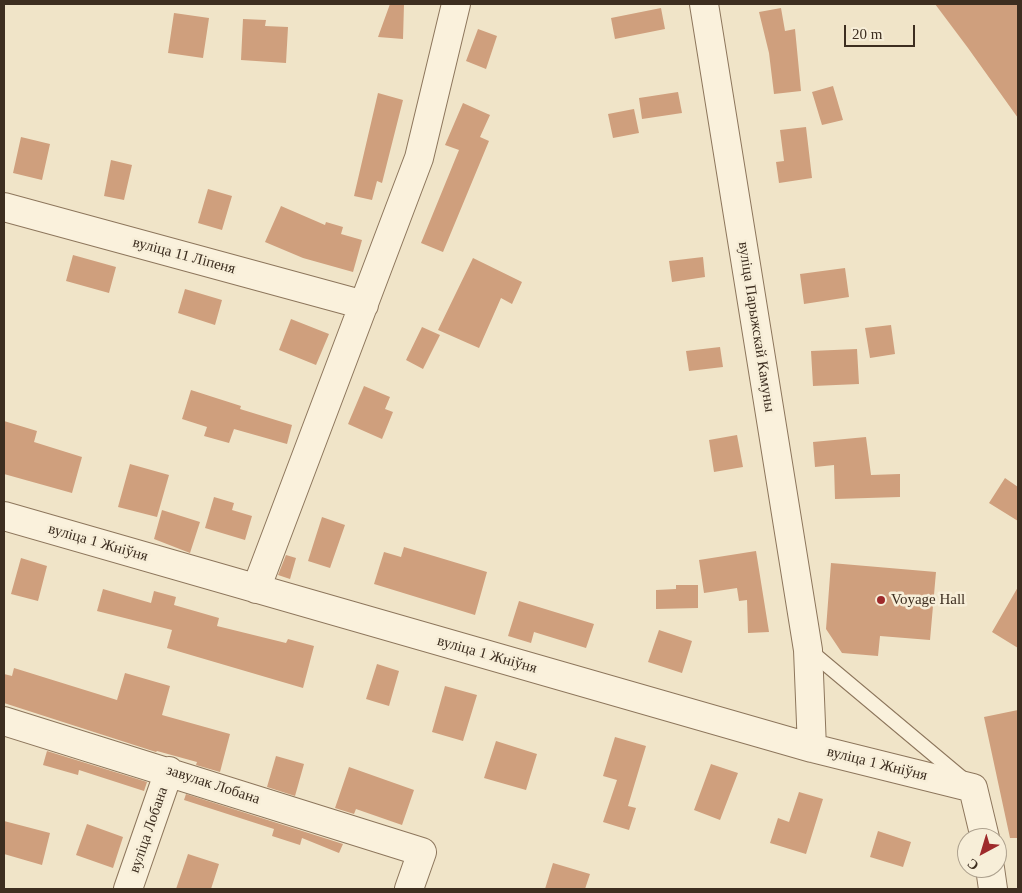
<!DOCTYPE html>
<html>
<head>
<meta charset="utf-8">
<style>
  body { margin:0 }
  #map { position:relative; width:1022px; height:893px; overflow:hidden; background:#f0e4c8; font-family:Georgia,serif }
  canvas { display:block }
  .frame { position:absolute; inset:0; border:5px solid #3d2e20; pointer-events:none }
  .north { position:absolute; left:957px; top:828px; width:50px; height:50px; box-sizing:border-box; background:#f7eed8; border:1px solid #ada18e; border-radius:50%; rotate:219deg; font-size:14px; font-weight:700; line-height:20px; text-align:center; color:#3d2e20 }
  .north::after { content:''; display:block; margin:auto; width:18px; height:22px; background:#9e2a2b; clip-path:polygon(50% 0,100% 100%,50% 72%,0 100%) }
  .scale { position:absolute; left:844px; top:25px; width:71px; height:22px; box-sizing:border-box; border:2px solid #3d2e20; border-top:0; padding-left:6px; font-size:15px; line-height:18px; white-space:nowrap; color:#3d2e20; -webkit-text-stroke:4px #f7eed8; paint-order:stroke }
</style>
</head>
<body>
<div id="map">
<canvas width="1022" height="893"></canvas>
<div class="frame"></div>
<div class="north">С</div>
<div class="scale">20 m</div>
</div>
<script>
const g = document.querySelector('canvas').getContext('2d');
g.lineJoin = 'round';
function fill(path, color) {
  g.fillStyle = color;
  g.fill(path, 'evenodd');
}
function poly(rows) {
  const path = new Path2D();
  for (const r of rows) {
    path.moveTo(r[0], r[1]);
    for (let i = 2; i < r.length; i += 2) path.lineTo(r[i], r[i + 1]);
  }
  return path;
}
function trace(path, color, width, dash) {
  g.strokeStyle = color;
  g.lineWidth = width;
  g.lineCap = dash ? 'butt' : 'round';
  g.setLineDash(dash || []);
  g.stroke(path);
}
function write(font, color, halo, rows, align = 'center') {
  g.font = font + ' Georgia,serif';
  g.lineWidth = 5;
  g.setLineDash([]);
  g.textBaseline = 'middle';
  g.strokeStyle = halo;
  g.fillStyle = color;
  for (const [text, x, y, turn = 0] of rows) {
    g.save();
    g.translate(x, y);
    g.rotate((+turn || 0) * Math.PI / 180);
    g.textAlign = isNaN(turn) ? turn : align;
    if (halo) g.strokeText(text, 0, 0);
    g.fillText(text, 0, 0);
    g.restore();
  }
}
fill(poly([
  [390,4,404,4,403,39,378,37],
  [935,4,1018,4,1018,118,968,48],
  [661,8,665,29,615,39,611,18],
  [781,8,785,31,795,29,801,91,774,94,769,53,759,12],
  [174,13,209,18,203,58,168,53],
  [243,19,266,20,265,26,288,27,286,63,241,60],
  [478,29,497,36,486,69,466,61],
  [833,86,843,120,822,125,812,92],
  [678,92,682,113,642,119,639,98],
  [378,93,403,100,382,183,377,181,372,200,354,196],
  [463,103,490,115,480,137,489,141,443,252,421,243,459,150,445,145],
  [634,109,639,133,613,138,608,114],
  [806,127,812,178,779,183,776,162,784,161,780,130],
  [21,137,50,144,42,180,13,173],
  [111,160,132,165,124,200,104,196],
  [208,189,232,196,222,230,198,223],
  [281,206,325,225,326,222,343,227,341,234,362,240,353,272,303,258,265,242],
  [73,255,116,267,109,293,66,281],
  [703,257,705,277,672,282,669,261],
  [473,258,522,282,512,304,501,298,479,348,438,330],
  [845,268,849,297,804,304,800,274],
  [185,289,222,300,215,325,178,313],
  [291,319,329,334,316,365,279,350],
  [891,325,895,354,870,358,865,328],
  [422,327,440,335,423,369,406,360],
  [720,347,723,367,689,371,686,351],
  [857,349,859,384,813,386,811,351],
  [364,386,390,397,385,409,393,412,382,439,348,424],
  [191,390,241,406,240,409,292,425,287,444,234,429,229,443,204,436,207,427,182,419],
  [4,421,37,431,34,442,82,457,72,493,4,474],
  [737,435,743,467,714,472,709,440],
  [866,437,871,475,900,474,900,497,835,499,834,465,815,467,813,442],
  [130,464,169,475,157,517,118,507],
  [1005,478,1018,487,1018,521,989,503],
  [214,497,234,503,232,510,252,516,245,540,205,528],
  [162,510,200,522,190,553,154,539],
  [322,517,345,525,330,568,308,561],
  [404,547,487,572,475,615,374,584,384,552,401,557],
  [756,551,769,632,748,633,747,600,739,601,737,588,704,593,699,560],
  [286,555,296,558,290,579,278,575],
  [21,558,47,566,38,601,11,594],
  [831,563,936,572,930,640,880,636,878,656,842,653,826,629],
  [676,585,698,585,698,608,656,609,656,590,676,589],
  [1018,587,1018,648,992,632],
  [103,589,151,603,154,591,176,597,174,605,219,618,217,626,286,643,288,639,314,646,303,688,167,648,172,630,97,611],
  [519,601,594,624,586,648,534,632,531,643,508,636],
  [659,630,692,641,682,673,648,662],
  [377,664,399,671,389,706,366,699],
  [14,668,117,700,125,673,170,686,162,715,230,734,220,772,196,765,197,762,157,751,156,752,4,703,4,674,12,676],
  [445,686,477,695,463,741,432,732],
  [1018,710,1018,838,1010,838,984,717],
  [615,737,646,746,628,806,636,808,629,830,603,822,617,780,603,776],
  [496,741,537,754,526,790,484,778],
  [47,751,147,782,144,791,79,770,78,775,43,765],
  [276,756,304,764,295,796,267,787],
  [711,764,738,773,720,820,694,810],
  [349,767,414,790,402,825,356,809,354,814,335,808],
  [799,792,823,799,806,854,770,843,778,818,789,822],
  [186,794,343,844,339,853,302,838,300,845,272,836,274,829,184,800],
  [4,821,50,833,42,865,4,854],
  [87,824,123,837,113,868,76,855],
  [878,831,911,842,903,867,870,857],
  [188,854,219,864,211,889,176,889],
  [553,863,590,874,585,889,545,889]
]), '#cf9f7d');
const lane = poly([
  [809,650,963,779]
]);
const street = poly([
  [704,4,808,650,812,748],
  [4,207,364,305],
  [4,516,812,748,973,788,985,838],
  [256,589,419,158,456,4],
  [4,721,422,852,409,889],
  [990,868,993,889],
  [128,889,169,771]
]);
trace(lane, '#8d765c', 16);
trace(street, '#8d765c', 30);
trace(lane, '#faf1dc', 14);
trace(street, '#faf1dc', 28);
for (const [x, y, r, color] of [
  [881,600,5,"#9e2a2b"]
]) {
  const dot = new Path2D();
  dot.arc(x, y, r, 0, 2 * Math.PI);
  g.fillStyle = color;
  g.fill(dot);
  trace(dot, '#f7eed8', 2);
}
write('15px', '#3d2e20', '#f7eed8', [
  ["вуліца 11 Ліпеня",184,256,15],
  ["вуліца Парыжскай Камуны",756,327,81],
  ["вуліца 1 Жніўня",98,543,16],
  ["вуліца 1 Жніўня",487,655,16],
  ["вуліца 1 Жніўня",877,764,14],
  ["завулак Лобана",213,785,18],
  ["вуліца Лобана",149,830,-71]
]);
write('15px', '#3d2e20', '#f7eed8', [
  ["Voyage Hall",891,600]
], 'left');
</script>
</body>
</html>
